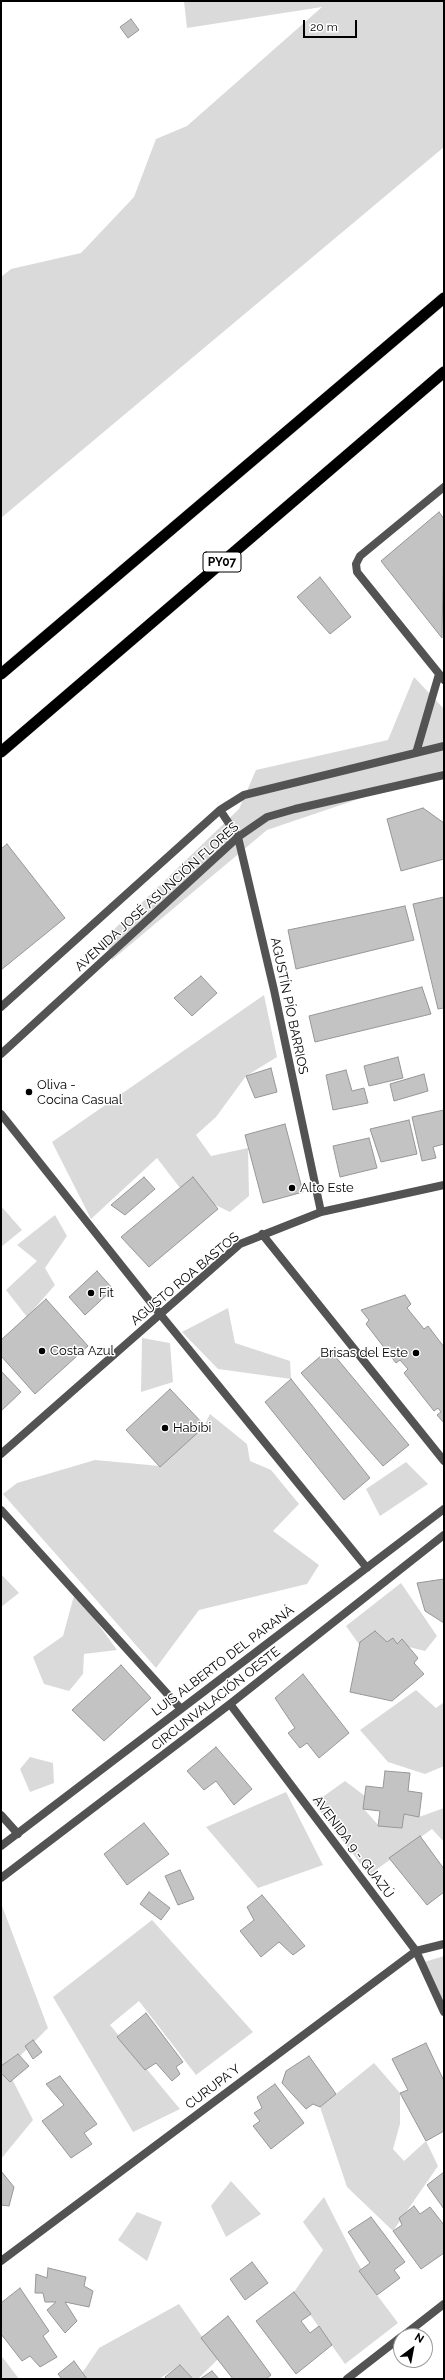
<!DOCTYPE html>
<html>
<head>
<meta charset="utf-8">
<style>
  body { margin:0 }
  #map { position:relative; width:445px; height:2380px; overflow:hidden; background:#fff; font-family:Raleway,sans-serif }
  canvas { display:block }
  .frame { position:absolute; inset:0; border:2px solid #000; pointer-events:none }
  .north { position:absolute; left:393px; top:2328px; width:40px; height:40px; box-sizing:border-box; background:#fff; border:1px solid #999; border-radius:50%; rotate:32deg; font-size:11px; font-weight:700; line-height:16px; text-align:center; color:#000 }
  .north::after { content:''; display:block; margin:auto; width:14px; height:18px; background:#000; clip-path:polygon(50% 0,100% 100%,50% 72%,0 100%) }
  .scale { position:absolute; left:303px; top:20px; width:54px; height:18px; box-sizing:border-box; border:2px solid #000; border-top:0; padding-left:5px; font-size:12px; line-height:14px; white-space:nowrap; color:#000; -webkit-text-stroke:3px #fff; paint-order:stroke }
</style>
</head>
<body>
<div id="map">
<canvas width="445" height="2380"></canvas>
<div class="frame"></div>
<div class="north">N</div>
<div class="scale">20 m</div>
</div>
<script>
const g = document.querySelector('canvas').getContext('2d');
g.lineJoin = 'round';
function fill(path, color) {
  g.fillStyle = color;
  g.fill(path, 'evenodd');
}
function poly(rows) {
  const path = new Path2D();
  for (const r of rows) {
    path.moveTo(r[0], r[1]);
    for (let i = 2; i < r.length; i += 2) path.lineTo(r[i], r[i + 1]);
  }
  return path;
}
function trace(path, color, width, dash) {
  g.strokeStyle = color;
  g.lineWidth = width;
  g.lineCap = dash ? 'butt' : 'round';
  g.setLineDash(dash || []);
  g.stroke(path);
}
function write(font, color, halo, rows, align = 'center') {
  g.font = font + ' Raleway,sans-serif';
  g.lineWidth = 3;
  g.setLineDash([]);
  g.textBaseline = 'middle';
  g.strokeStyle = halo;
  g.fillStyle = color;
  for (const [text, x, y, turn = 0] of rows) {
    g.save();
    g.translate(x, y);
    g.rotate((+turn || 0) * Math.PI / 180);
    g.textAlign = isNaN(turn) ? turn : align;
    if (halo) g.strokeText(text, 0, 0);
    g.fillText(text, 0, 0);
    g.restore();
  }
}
fill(poly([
  [184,1,444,1,444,147,1,518,1,277,11,269,81,253,134,197,156,139,187,126,322,7,187,28],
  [414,677,444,709,444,770,267,830,112,960,105,938,239,809,256,770,388,740],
  [264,995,277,1057,246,1076,216,1117,196,1135,211,1156,248,1148,249,1196,230,1212,180,1188,157,1158,91,1219,52,1142],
  [1,1206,22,1230,1,1247],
  [55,1215,67,1236,45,1268,55,1285,27,1317,6,1290,37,1261,17,1245],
  [228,1308,235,1343,290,1361,291,1379,218,1369,182,1332],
  [142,1338,170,1343,173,1382,141,1392],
  [210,1414,247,1444,250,1461,271,1470,299,1504,273,1531,319,1565,307,1584,199,1610,156,1668,3,1494,17,1483,95,1460,160,1466,204,1426],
  [406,1462,428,1484,380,1516,366,1489],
  [1,1574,19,1593,1,1607],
  [401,1583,437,1636,425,1651,409,1647,405,1652,383,1639,361,1647,346,1626],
  [75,1592,117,1650,84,1654,83,1674,69,1691,44,1684,33,1657,63,1636],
  [416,1690,436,1708,444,1702,444,1766,425,1774,388,1762,360,1730],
  [30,1757,53,1763,54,1783,30,1792,20,1769],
  [345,1781,365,1796,364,1809,379,1826,402,1828,404,1814,419,1817,444,1808,444,1842,432,1829,369,1875,314,1803],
  [286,1792,323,1865,258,1888,206,1827],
  [1,1903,48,2028,7,2069,33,2120,1,2159],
  [152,1920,253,2032,196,2075,139,2001,110,2025,180,2109,133,2132,53,1997],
  [444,1956,444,2003,424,1962],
  [374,2063,400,2093,400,2124,393,2149,404,2161,426,2141,438,2166,393,2231,347,2187,320,2107],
  [231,2181,261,2214,226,2237,211,2206],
  [324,2197,356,2260,377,2295,398,2323,345,2364,294,2292,323,2250,303,2222],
  [137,2212,162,2222,147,2261,118,2240],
  [179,2304,218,2359,198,2379,193,2379,180,2365,159,2379,78,2379,99,2348],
  [1,2356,4,2359,19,2379,1,2379]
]), '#dadada');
const building = poly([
  [131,19,139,30,128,38,120,27,131,19],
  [439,512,444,519,442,638,381,561,439,512],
  [320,577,351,617,330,634,297,597,320,577],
  [423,808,444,823,444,859,401,871,387,819,423,808],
  [7,844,65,918,1,970,1,849,7,844],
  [444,897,444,1008,438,1009,413,904,444,897],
  [405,906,414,940,296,969,288,930,405,906],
  [201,976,217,993,192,1016,174,998,201,976],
  [422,987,431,1014,315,1042,309,1016,422,987],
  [398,1057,403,1078,369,1086,364,1066,398,1057],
  [271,1068,277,1092,255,1098,246,1076,271,1068],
  [346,1070,352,1091,364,1088,368,1103,333,1110,326,1075,346,1070],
  [424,1074,428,1091,394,1101,390,1084,424,1074],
  [444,1110,444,1144,433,1147,436,1158,422,1161,412,1117,444,1110],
  [409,1120,417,1154,381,1162,370,1129,409,1120],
  [285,1124,303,1192,263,1203,245,1135,285,1124],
  [369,1138,377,1168,340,1177,333,1146,369,1138],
  [144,1177,155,1189,125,1215,111,1205,144,1177],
  [193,1177,218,1209,149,1267,121,1237,193,1177],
  [97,1271,113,1289,85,1315,69,1297,97,1271],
  [405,1295,411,1304,407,1308,424,1329,428,1326,444,1347,444,1423,437,1415,441,1412,438,1408,434,1411,404,1373,408,1369,400,1360,396,1363,366,1324,369,1320,361,1310,405,1295],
  [46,1299,88,1346,35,1394,1,1356,1,1340,46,1299],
  [329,1349,409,1445,383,1466,301,1373,329,1349],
  [1,1371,21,1392,1,1411,1,1371],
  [291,1379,370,1478,344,1500,265,1402,291,1379],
  [170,1389,205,1426,160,1467,126,1430,170,1389],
  [444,1579,444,1623,425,1611,417,1583,444,1579],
  [375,1631,387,1642,393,1638,397,1644,402,1639,418,1658,414,1663,424,1674,392,1701,350,1692,360,1642,375,1631],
  [121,1665,151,1698,104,1741,72,1710,121,1665],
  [303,1674,349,1733,319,1758,307,1743,300,1748,288,1733,295,1728,275,1698,303,1674],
  [216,1747,252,1789,234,1805,216,1781,204,1790,187,1771,216,1747],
  [385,1771,410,1773,408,1791,422,1793,419,1817,404,1814,402,1828,378,1826,380,1811,363,1809,366,1786,383,1788,385,1771],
  [144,1823,169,1854,127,1885,104,1854,144,1823],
  [420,1836,444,1869,444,1892,427,1905,389,1858,420,1836],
  [180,1870,194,1899,178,1905,165,1876,180,1870],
  [149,1892,170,1908,161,1920,140,1904,149,1892],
  [262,1895,305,1946,293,1955,279,1942,261,1957,240,1931,254,1920,247,1907,262,1895],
  [146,2013,183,2062,176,2067,180,2074,172,2081,156,2063,145,2070,117,2037,146,2013],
  [33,2040,42,2052,33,2059,25,2046,33,2040],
  [426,2043,444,2081,444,2131,426,2141,400,2093,408,2090,392,2059,426,2043],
  [18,2054,29,2066,10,2082,1,2073,1,2066,18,2054],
  [309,2056,336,2094,320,2107,313,2104,306,2109,282,2083,286,2071,309,2056],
  [60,2076,97,2124,84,2133,92,2144,71,2158,42,2121,64,2105,46,2084,60,2076],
  [275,2084,304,2123,271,2149,253,2126,260,2121,254,2113,262,2108,257,2097,275,2084],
  [1,2171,14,2187,9,2206,1,2205,1,2171],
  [444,2172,444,2209,427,2185,444,2172],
  [414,2206,420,2214,430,2207,444,2225,444,2253,421,2269,393,2231,402,2225,399,2218,414,2206],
  [371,2217,405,2262,394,2270,400,2278,377,2295,359,2271,370,2263,348,2232,371,2217],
  [252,2262,268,2283,245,2300,230,2279,252,2262],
  [48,2268,86,2277,84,2286,93,2291,89,2307,65,2302,77,2321,65,2333,47,2310,56,2302,45,2302,43,2293,35,2293,36,2274,47,2278,48,2268],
  [20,2288,49,2331,43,2336,57,2357,40,2367,30,2356,22,2361,1,2334,1,2303,20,2288],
  [294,2292,311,2314,301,2321,310,2333,319,2326,332,2345,296,2374,256,2321,294,2292],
  [228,2316,271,2375,266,2379,233,2379,201,2338,228,2316],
  [74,2361,87,2379,62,2379,58,2374,74,2361],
  [180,2365,193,2379,167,2379,165,2377,180,2365],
  [212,2371,219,2379,200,2379,212,2371]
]);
fill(building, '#c3c3c3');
trace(building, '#979797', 1);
const trunk = poly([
  [1,674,444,298],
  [1,752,444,372]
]);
trace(trunk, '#dbdbdb', 12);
trace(poly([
  [444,487,360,556,356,564,357,572,444,680],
  [416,753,439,674],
  [220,810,238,837,274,990,321,1212],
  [1,1007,220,810,244,795,444,746],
  [1,1054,238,837,267,817,295,809,444,775],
  [1,1114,160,1314,367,1568],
  [262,1234,444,1461],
  [1,1454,240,1244,321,1212,444,1185],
  [1,1510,181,1709],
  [230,1704,416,1951,444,2012],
  [1,1815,18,1834],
  [1,1846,444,1509],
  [1,1878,230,1704,444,1535],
  [1,2261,416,1951,444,1944],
  [403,2336,444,2304],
  [347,2379,401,2337]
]), '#535353', 8);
trace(trunk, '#000', 11);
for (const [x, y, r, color] of [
  [29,1092,4,"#000"],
  [292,1188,4,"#000"],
  [91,1293,4,"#000"],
  [42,1351,4,"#000"],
  [416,1353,4,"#000"],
  [165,1428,4,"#000"]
]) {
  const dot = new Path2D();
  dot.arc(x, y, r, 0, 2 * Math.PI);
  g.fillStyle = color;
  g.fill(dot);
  trace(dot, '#fff', 1.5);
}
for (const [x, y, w] of [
  [222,562,38]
]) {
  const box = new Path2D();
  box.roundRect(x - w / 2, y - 10, w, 20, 3);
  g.fillStyle = '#fff';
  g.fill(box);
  trace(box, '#000', 1);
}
write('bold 12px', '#000', null, [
  ["PY07",222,562]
]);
write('13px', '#000', '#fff', [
  ["AVENIDA JOSÉ ASUNCIÓN FLORES",157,897,-42],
  ["AGUSTÍN PÍO BARRIOS",289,1006,78],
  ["AGUSTO ROA BASTOS",185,1279,-40],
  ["LUIS ALBERTO DEL PARANÁ",223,1661,-37],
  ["CIRCUNVALACIÓN OESTE",216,1699,-38],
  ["AVENIDA 9 - GUAZÚ",353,1847,53],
  ["CURUPA´Y",213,2087,-37]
]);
write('13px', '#000', '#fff', [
  ["Oliva -",37,1085],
  ["Cocina Casual",37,1100],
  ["Alto Este",300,1188],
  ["Fit",99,1293],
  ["Costa Azul",50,1351],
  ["Brisas del Este",408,1353,"right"],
  ["Habibi",173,1428]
], 'left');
</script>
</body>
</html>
